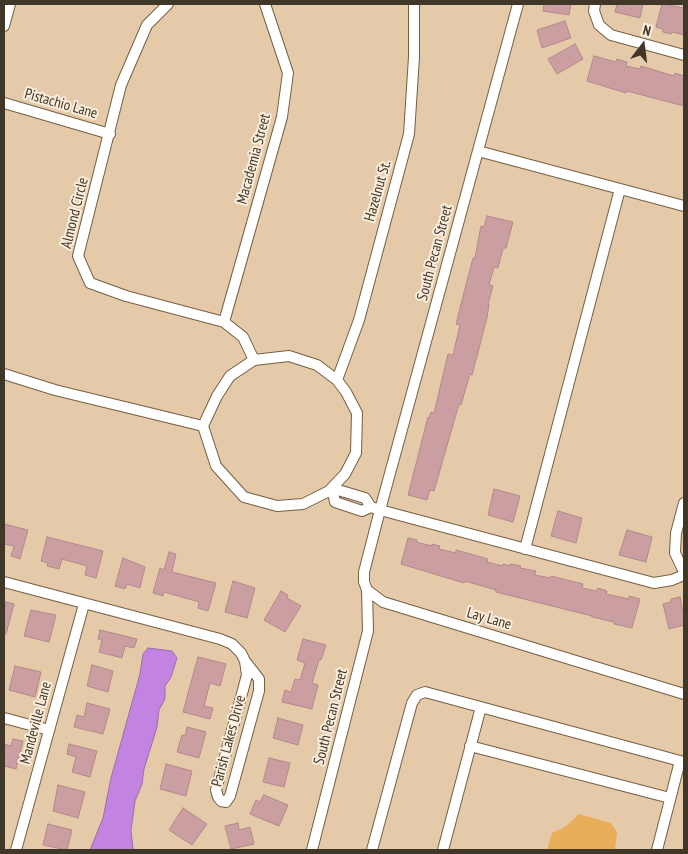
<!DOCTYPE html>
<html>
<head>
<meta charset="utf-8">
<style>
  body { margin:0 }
  #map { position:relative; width:688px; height:854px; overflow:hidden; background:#e4caa9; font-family:"PT Sans Narrow",sans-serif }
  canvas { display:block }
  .frame { position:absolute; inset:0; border:5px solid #413729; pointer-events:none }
  .north { position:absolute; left:618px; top:20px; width:50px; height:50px; -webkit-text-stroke:4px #faeddc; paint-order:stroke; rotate:15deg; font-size:14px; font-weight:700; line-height:20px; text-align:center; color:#413729 }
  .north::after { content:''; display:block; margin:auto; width:18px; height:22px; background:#413729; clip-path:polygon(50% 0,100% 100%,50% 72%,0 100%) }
</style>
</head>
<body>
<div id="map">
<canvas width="688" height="854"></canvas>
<div class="frame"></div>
<div class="north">N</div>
</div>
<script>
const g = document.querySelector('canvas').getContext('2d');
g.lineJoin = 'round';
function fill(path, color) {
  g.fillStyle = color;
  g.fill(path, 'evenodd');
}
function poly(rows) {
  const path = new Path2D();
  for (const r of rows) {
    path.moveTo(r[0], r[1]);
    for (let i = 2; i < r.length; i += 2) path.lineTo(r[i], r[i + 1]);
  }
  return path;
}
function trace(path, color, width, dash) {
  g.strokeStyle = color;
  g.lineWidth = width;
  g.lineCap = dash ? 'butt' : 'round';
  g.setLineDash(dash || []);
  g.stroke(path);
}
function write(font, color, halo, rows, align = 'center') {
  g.font = font + ' "PT Sans Narrow",sans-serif';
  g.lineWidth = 4;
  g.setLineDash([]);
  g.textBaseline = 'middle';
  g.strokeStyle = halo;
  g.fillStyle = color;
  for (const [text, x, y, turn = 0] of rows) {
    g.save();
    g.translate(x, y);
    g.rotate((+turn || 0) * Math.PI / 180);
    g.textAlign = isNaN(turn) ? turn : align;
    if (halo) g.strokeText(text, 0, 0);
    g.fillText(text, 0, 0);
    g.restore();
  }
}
fill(poly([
  [579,814,611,823,617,832,615,850,547,850,552,833,565,827]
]), '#e9ae59');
const water = poly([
  [148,648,172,651,177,658,171,677,165,686,165,699,159,710,157,727,144,769,142,784,135,801,131,830,133,849,137,850,90,850,103,818,111,778,140,674,143,654,148,648]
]);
fill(water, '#c284e0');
trace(water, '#9b6da9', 1);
const building = poly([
  [544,4,571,4,569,15,543,11,544,4],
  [617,4,643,4,640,18,615,12,617,4],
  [662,4,684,8,684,35,672,32,671,34,663,32,663,29,656,27,662,4],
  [565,21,571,38,542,48,537,30,565,21],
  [575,44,583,59,557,74,548,59,575,44],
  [594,56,616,62,617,59,627,62,626,66,640,69,641,66,674,76,675,73,684,76,684,106,627,91,626,93,587,81,594,56],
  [487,216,513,222,506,248,503,248,498,268,494,267,489,285,493,286,488,304,489,304,487,318,472,375,470,374,461,405,459,404,434,491,430,490,427,500,408,495,428,417,429,418,431,412,434,413,448,354,453,355,460,325,456,324,461,304,473,258,475,258,481,226,484,227,487,216],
  [494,489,520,496,513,522,488,515,494,489],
  [558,511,582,518,576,543,551,536,558,511],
  [4,524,28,530,20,559,11,556,14,546,4,544,4,524],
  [627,530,652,537,646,562,619,555,627,530],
  [47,537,103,551,96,578,85,575,87,566,62,559,59,569,47,566,48,563,41,561,47,537],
  [408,538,417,540,416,542,432,546,432,544,440,546,439,549,456,553,456,550,488,559,487,562,503,566,503,564,510,566,510,564,521,566,520,568,536,571,535,575,550,578,551,576,583,584,582,588,597,591,598,588,607,591,606,594,629,599,629,596,640,599,632,628,614,624,614,622,592,617,592,616,496,592,496,590,465,581,464,583,401,564,408,538],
  [169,552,176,554,172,572,216,583,208,611,198,608,199,602,164,592,163,596,153,593,160,568,164,570,169,552],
  [123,558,145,567,140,588,127,584,125,589,115,586,123,558],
  [233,581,255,588,247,618,225,612,233,581],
  [281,591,288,595,287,598,301,606,285,632,264,620,281,591],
  [680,597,684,617,684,625,669,629,663,604,671,602,671,599,680,597],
  [6,602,14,604,6,634,4,634,4,611,6,602],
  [31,610,56,615,49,642,24,636,31,610],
  [100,630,137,639,134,648,125,646,122,658,99,652,102,640,98,639,100,630],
  [303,639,326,645,321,660,319,660,312,683,318,685,312,709,282,702,285,690,291,692,295,679,300,680,305,663,297,660,303,639],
  [198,657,226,664,220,686,210,683,204,706,213,708,210,719,183,712,198,657],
  [92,665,113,671,108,692,87,686,92,665],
  [15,666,41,672,35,697,9,690,15,666],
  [87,703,110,709,103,734,74,727,77,715,84,717,87,703],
  [278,718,303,725,298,745,273,738,278,718],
  [187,727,206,732,199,758,177,752,182,735,185,736,187,727],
  [13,739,23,741,16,769,4,766,4,744,11,746,13,739],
  [69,744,97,751,90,777,72,772,76,757,67,754,69,744],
  [269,758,290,763,284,787,263,782,269,758],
  [166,764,192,771,186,796,160,789,166,764],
  [58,785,85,792,78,818,53,811,58,785],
  [264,795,288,805,279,826,250,814,256,800,260,802,264,795],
  [183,808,207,824,192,845,169,830,183,808],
  [238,823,239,830,250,827,254,844,231,849,225,826,238,823],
  [48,824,72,830,67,850,43,845,48,824]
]);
fill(building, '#cb9fa2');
trace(building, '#b3888b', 1);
const minor = poly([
  [168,4,147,25,121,85,78,256,90,283,126,296,224,322,243,337,254,360],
  [518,4,380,510,364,572,364,582,367,590,383,602,684,694],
  [595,4,594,11,599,25,611,35,684,55],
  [4,26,10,4],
  [4,103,110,134],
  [478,151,684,206],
  [224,322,282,117,288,73,265,4],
  [289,356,317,365,337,380,346,392,357,413,356,453,345,474,329,491,303,504,277,506,244,497,216,466,203,426,217,396,230,376,254,360,289,356],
  [4,374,55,390,203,426],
  [337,380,359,320,409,134,414,57,414,4],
  [329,491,333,493,338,490,365,498,371,507,380,510,654,583,672,580,684,575],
  [333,493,335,502,362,511,371,507],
  [684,503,676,533,675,553,684,572],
  [525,549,620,189],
  [4,582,220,639,232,644,241,653,245,661,259,679,259,691,230,796,226,802,221,801,218,797,216,790,247,675,245,661],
  [4,718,49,730],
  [470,746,670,798],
  [16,850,84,604],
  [312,850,368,631,367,590],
  [372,850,412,703,417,695,425,692,684,762],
  [443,850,481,707],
  [657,850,680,761]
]);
trace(minor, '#765f41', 12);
trace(minor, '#fff', 10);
write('15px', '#413729', '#faeddc', [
  ["Pistachio Lane",61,104,16],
  ["Macademia Street",254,159,-75],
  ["Hazelnut St.",378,191,-74],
  ["Almond Circle",75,213,-76],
  ["South Pecan Street",435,253,-75],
  ["Lay Lane",489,619,16],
  ["South Pecan Street",331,717,-76],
  ["Mandeville Lane",36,723,-75],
  ["Parish Lakes Drive",229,741,-75]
]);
</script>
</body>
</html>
